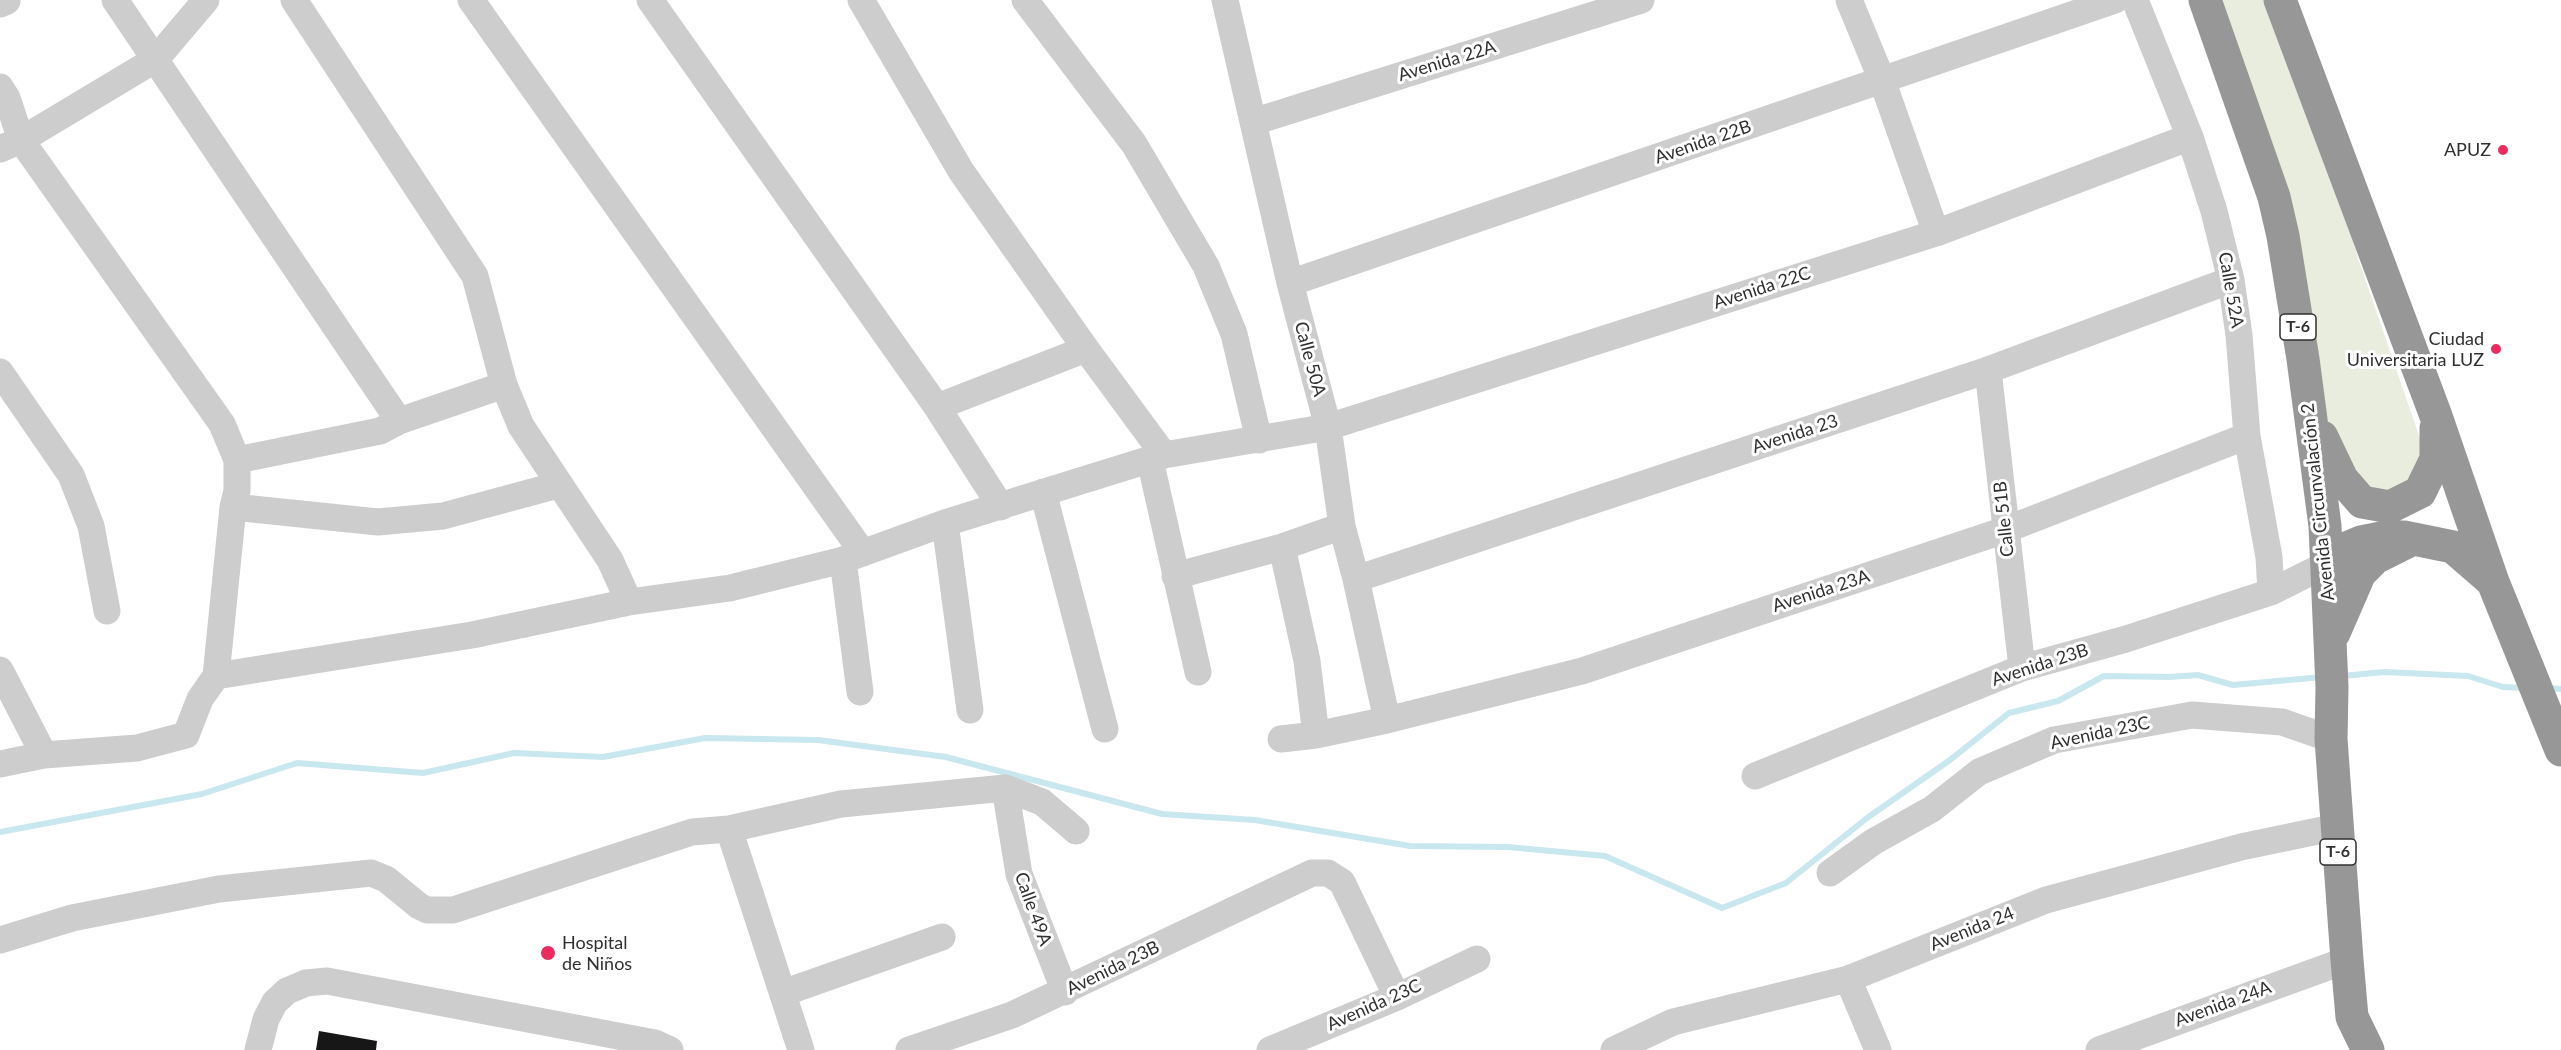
<!DOCTYPE html>
<html>
<head>
<meta charset="utf-8">
<style>
  body { margin:0 }
  canvas { display:block; background:#fff }
</style>
</head>
<body>
<canvas width="2561" height="1050"></canvas>
<script>
const g = document.querySelector('canvas').getContext('2d');
g.lineJoin = 'round';
function fill(path, color) {
  g.fillStyle = color;
  g.fill(path, 'evenodd');
}
function poly(rows) {
  const path = new Path2D();
  for (const r of rows) {
    path.moveTo(r[0], r[1]);
    for (let i = 2; i < r.length; i += 2) path.lineTo(r[i], r[i + 1]);
  }
  return path;
}
function trace(path, color, width, dash) {
  g.strokeStyle = color;
  g.lineWidth = width;
  g.lineCap = dash ? 'butt' : 'round';
  g.setLineDash(dash || []);
  g.stroke(path);
}
function write(font, color, halo, rows, align = 'center') {
  g.font = font + ' Lato,sans-serif';
  g.lineWidth = 6;
  g.setLineDash([]);
  g.textBaseline = 'middle';
  g.strokeStyle = halo;
  g.fillStyle = color;
  for (const [text, x, y, turn = 0] of rows) {
    g.save();
    g.translate(x, y);
    g.rotate((+turn || 0) * Math.PI / 180);
    g.textAlign = isNaN(turn) ? turn : align;
    if (halo) g.strokeText(text, 0, 0);
    g.fillText(text, 0, 0);
    g.restore();
  }
}
fill(poly([
  [2214,0,2267,0,2334,179,2358,258,2426,456,2417,479,2393,494,2369,494,2348,474,2327,418]
]), '#e9eddd');
trace(poly([
  [2342,676,2384,672,2468,676,2503,687,2524,688],
  [2547,688,2561,689],
  [0,832,202,794,297,763,423,773,514,753,603,757,705,738,818,740,946,757,1162,814,1255,820,1410,846,1508,847,1605,856,1722,908,1786,883,1867,818,1950,760,2009,713,2058,701,2104,676,2169,677,2198,675,2233,685,2322,677]
]), '#c9e7ee', 6);
fill(poly([
  [319,1031,377,1041,376,1050,316,1050]
]), '#171717');
trace(poly([
  [115,0,399,421],
  [294,0,475,276,504,385,521,426,610,560,629,602],
  [471,0,863,553],
  [650,0,937,407,1001,507],
  [861,0,961,171,1086,349,1164,455],
  [1025,0,1134,144,1206,266,1234,334,1259,440],
  [1225,0,1290,283,1328,427,1342,526,1356,579,1387,720],
  [1849,0,1882,80,1936,233],
  [2135,0,2190,137,2214,211,2231,280,2239,335,2247,436,2269,557,2271,592],
  [0,4,7,1],
  [0,87,7,98,21,140,222,424,237,460,237,491,233,507,216,676],
  [1253,122,1641,0],
  [0,149,21,140,156,59,206,0],
  [1290,283,2115,0],
  [1988,370,2022,668],
  [0,372,71,475,91,526,107,611],
  [937,407,1086,349],
  [237,460,380,431,399,421,504,385],
  [1150,460,1198,672],
  [1043,492,1105,729],
  [233,507,378,522,443,516,558,485],
  [945,523,970,710],
  [1282,547,1307,661,1316,735],
  [843,560,860,692],
  [1175,576,1282,547,1342,526],
  [1356,579,1988,370,2231,280],
  [0,670,44,755],
  [1281,739,1316,735,1387,720,1582,671,2005,530,2247,436],
  [0,764,44,755,137,748,186,735,200,699,216,676,472,635,629,602,730,588,843,560,945,523,1164,455,1328,427,1936,233,2190,137],
  [1755,776,2022,668,2126,639,2271,592,2327,564],
  [1005,788,1019,874,1065,992],
  [729,829,841,804,1005,788,1042,802,1076,831],
  [1830,873,1873,842,1932,809,1979,772,2054,740,2192,715,2282,722,2331,739],
  [0,940,72,918,219,889,371,873,386,879,419,906,427,910,453,910,692,832,729,829,801,1050],
  [1848,979,1878,1050],
  [783,993,942,937],
  [258,1050,266,1019,275,1002,287,991,306,983,327,981,655,1043,670,1050],
  [909,1050,1012,1015,1312,873,1328,873,1342,882,1397,997],
  [1270,1050,1397,997,1477,959],
  [1614,1050,1673,1022,1848,979,2046,900,2241,847,2337,827],
  [2099,1050,2347,960]
]), '#cdcdcd', 27);
trace(poly([
  [2205,0,2274,197,2283,236,2303,359,2325,526,2332,687,2331,739,2347,960,2352,1017,2368,1050],
  [2280,0,2436,416,2493,582,2561,750],
  [2322,437,2342,479,2362,502,2390,507,2420,492,2436,459,2436,428],
  [2327,564,2349,547,2361,542,2386,537,2404,537,2453,547,2491,580],
  [2334,633,2360,573,2375,558,2407,542]
]), '#979797', 33);
for (const [x, y, r, color] of [
  [2503,150,6,"#ed2b5f"],
  [2496,349,6,"#ed2b5f"],
  [548,953,8,"#ed2b5f"]
]) {
  const dot = new Path2D();
  dot.arc(x, y, r, 0, 2 * Math.PI);
  g.fillStyle = color;
  g.fill(dot);
  trace(dot, '#fff', 2);
}
for (const [x, y, w] of [
  [2298,327,36],
  [2338,852,36]
]) {
  const box = new Path2D();
  box.roundRect(x - w / 2, y - 13, w, 26, 4.5);
  g.fillStyle = '#fff';
  g.fill(box);
  trace(box, '#303030', 1.5);
}
write('bold 16px', '#303030', null, [
  ["T-6",2298,327],
  ["T-6",2338,852]
]);
write('18px', '#303030', '#fff', [
  ["Avenida 22A",1447,61,-17],
  ["Avenida 22B",1703,142,-19],
  ["Avenida 22C",1762,288,-18],
  ["Calle 52A",2231,290,80],
  ["Calle 50A",1310,359,75],
  ["Avenida 23",1795,434,-18],
  ["Avenida Circunvalación 2",2318,502,-96],
  ["Calle 51B",2004,519,-96],
  ["Avenida 23A",1821,591,-18],
  ["Avenida 23B",2040,665,-18],
  ["Avenida 23C",2100,733,-12],
  ["Calle 49A",1033,909,70],
  ["Avenida 24",1972,929,-22],
  ["Avenida 23B",1113,968,-26],
  ["Avenida 24A",2223,1004,-20],
  ["Avenida 23C",1374,1005,-24]
]);
write('18px', '#303030', '#fff', [
  ["APUZ",2491,150],
  ["Ciudad",2484,339],
  ["Universitaria LUZ",2484,360],
  ["Hospital",562,943,"left"],
  ["de Niños",562,964,"left"]
], 'right');
</script>
</body>
</html>
